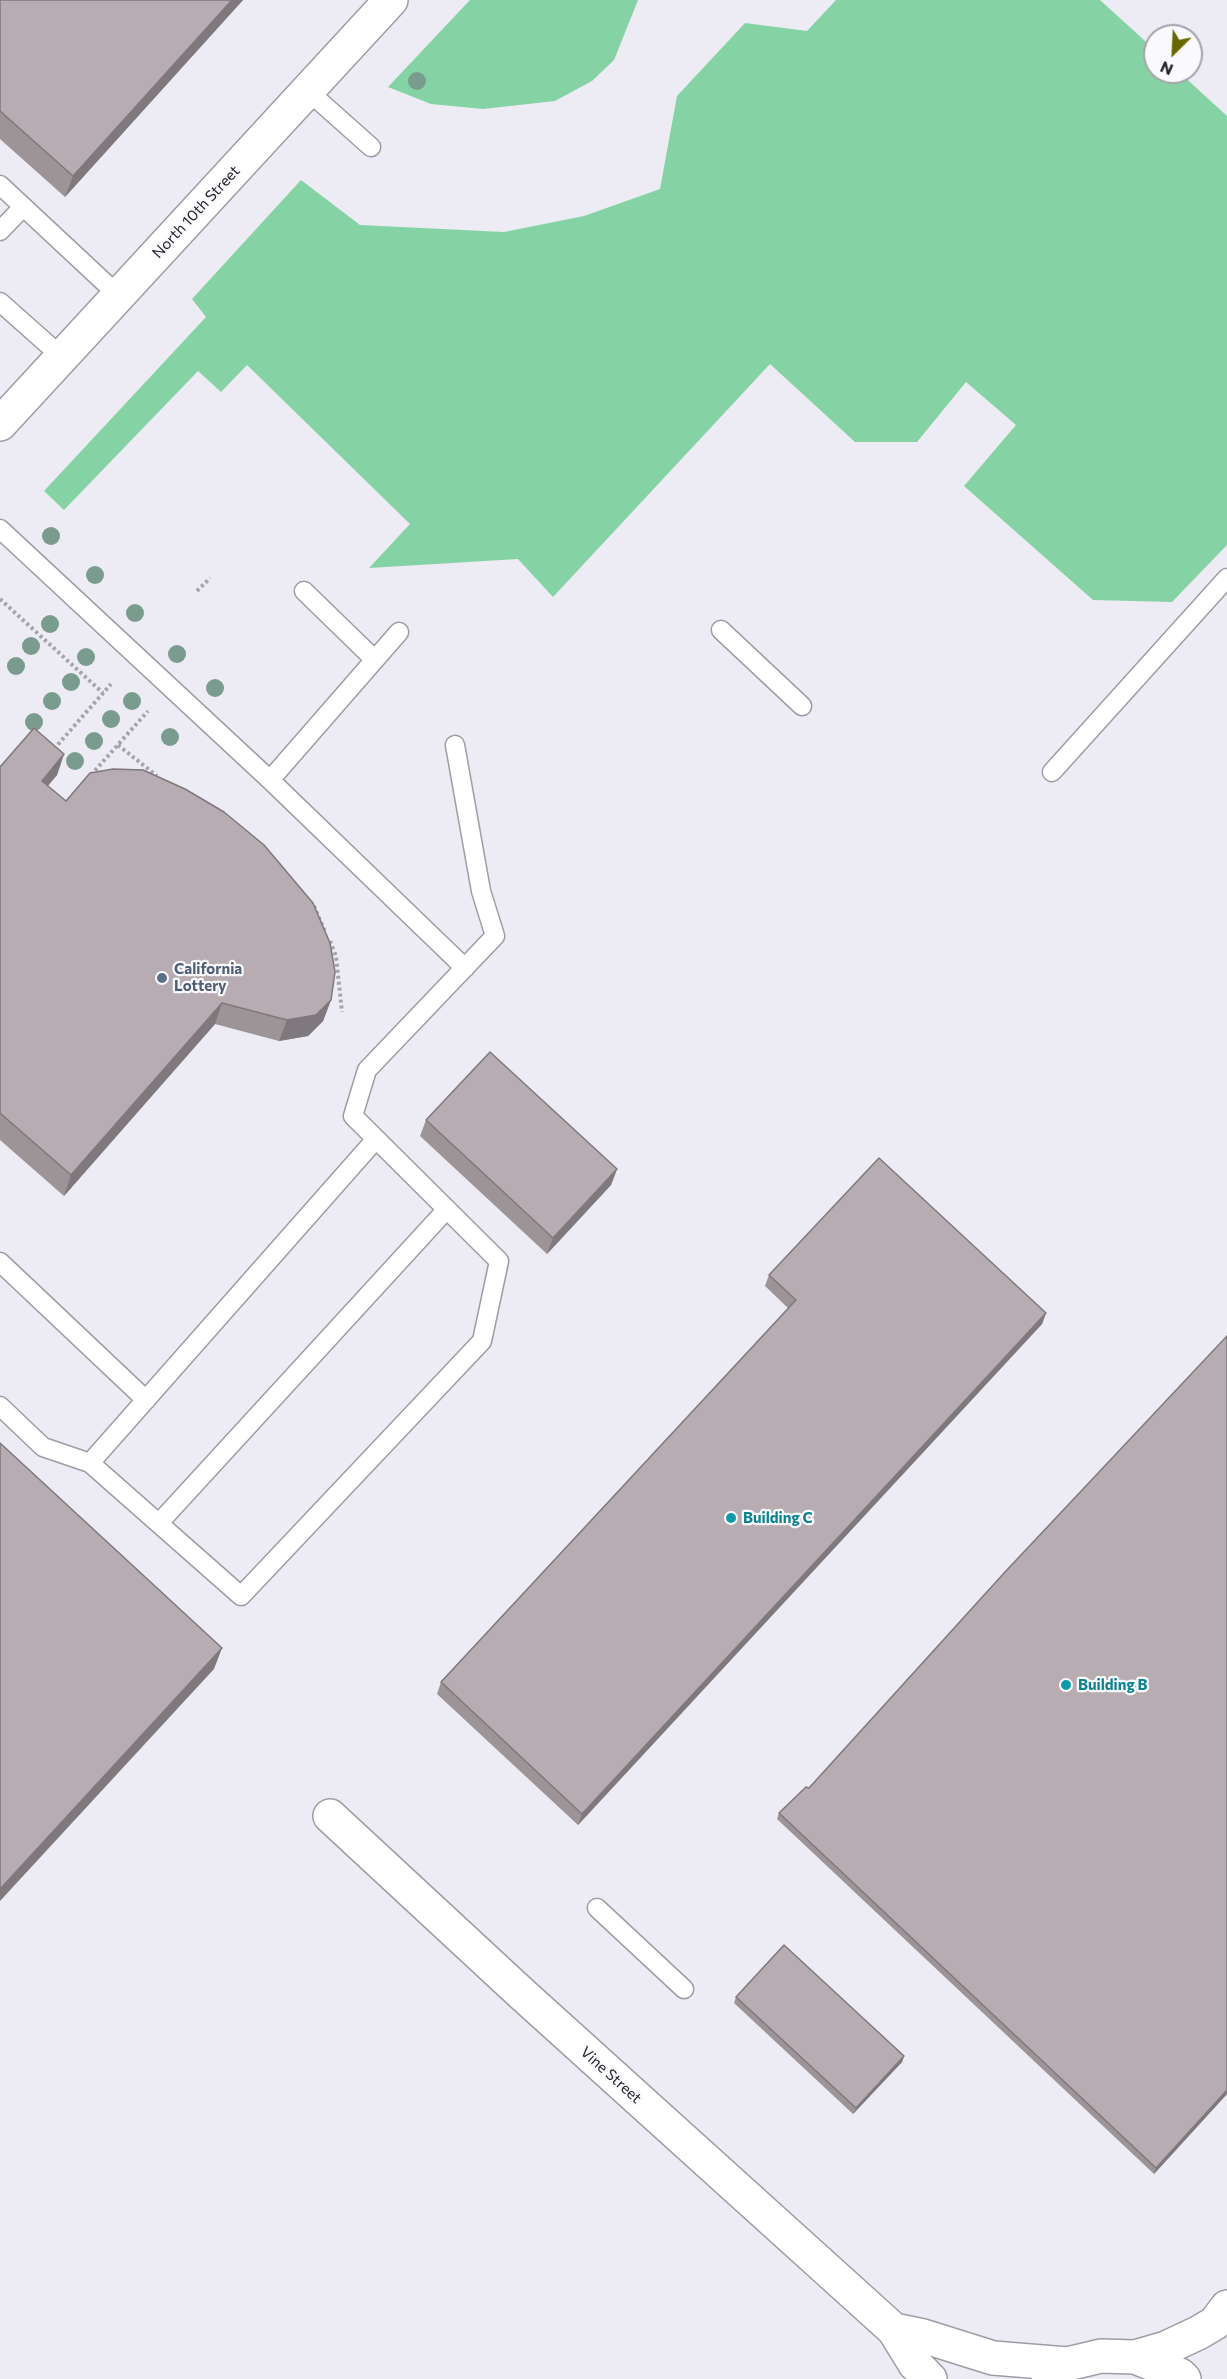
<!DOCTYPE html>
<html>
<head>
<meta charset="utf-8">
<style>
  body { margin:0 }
  #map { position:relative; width:1227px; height:2379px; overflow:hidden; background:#edebf4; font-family:Commissioner,sans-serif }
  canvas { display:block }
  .north { position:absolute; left:1143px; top:24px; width:60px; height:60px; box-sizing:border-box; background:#faf9fe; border:2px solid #a4a3a8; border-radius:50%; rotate:204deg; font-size:16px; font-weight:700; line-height:24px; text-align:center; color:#242327 }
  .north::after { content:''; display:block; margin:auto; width:21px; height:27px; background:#676700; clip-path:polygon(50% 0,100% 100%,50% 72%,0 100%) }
</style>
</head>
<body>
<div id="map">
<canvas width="1227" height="2379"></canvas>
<div class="north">N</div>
</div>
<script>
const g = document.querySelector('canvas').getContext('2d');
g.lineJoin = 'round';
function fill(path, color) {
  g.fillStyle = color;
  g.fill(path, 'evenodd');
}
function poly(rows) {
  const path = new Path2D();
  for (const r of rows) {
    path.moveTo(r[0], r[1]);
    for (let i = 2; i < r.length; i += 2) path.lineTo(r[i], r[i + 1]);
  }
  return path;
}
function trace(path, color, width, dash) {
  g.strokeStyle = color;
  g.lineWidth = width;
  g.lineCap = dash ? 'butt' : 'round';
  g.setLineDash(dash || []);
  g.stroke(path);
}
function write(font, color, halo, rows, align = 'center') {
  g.font = font + ' Commissioner,sans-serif';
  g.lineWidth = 4.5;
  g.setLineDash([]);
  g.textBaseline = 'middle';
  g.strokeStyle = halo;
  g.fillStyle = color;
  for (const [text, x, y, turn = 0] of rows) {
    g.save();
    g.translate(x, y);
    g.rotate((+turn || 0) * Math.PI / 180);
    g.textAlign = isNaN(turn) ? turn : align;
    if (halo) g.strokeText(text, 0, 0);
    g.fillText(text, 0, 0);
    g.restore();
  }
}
fill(poly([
  [470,0,638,0,614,60,592,81,555,101,483,109,431,104,388,87],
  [836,0,1100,0,1155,50,1155,72,1179,72,1227,116,1227,545,1172,602,1093,600,964,486,1016,425,966,382,917,442,855,442,770,364,553,597,518,559,369,568,410,524,247,365,221,392,198,371,64,510,44,491,206,317,192,299,301,180,360,225,504,232,584,216,660,189,677,96,745,23,807,31]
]), '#85d3a4');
const service = poly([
  [308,91,371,147],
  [0,185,119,296],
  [0,231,23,207],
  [0,302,62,357],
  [0,529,270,780,465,968],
  [304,591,375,660],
  [721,630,802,706],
  [1052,772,1227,578],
  [270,780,399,632],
  [0,1262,146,1400],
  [0,1406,43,1447,90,1463,241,1596,482,1341,499,1261,353,1116,367,1070,495,936,481,891,455,745],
  [90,1463,376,1139],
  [159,1523,447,1209],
  [597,1908,684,1989]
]);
const minor = poly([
  [0,424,391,0],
  [330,1816,521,1993,894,2330,915,2364,930,2379],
  [894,2330,923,2336,993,2358,1067,2364],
  [1135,2357,1166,2348,1198,2333,1215,2323,1227,2307],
  [1048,2375,1067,2364,1101,2356,1135,2357,1180,2375,1184,2379]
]);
trace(service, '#9e9ca5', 21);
trace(minor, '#9e9ca5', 36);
trace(poly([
  [197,591,210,578],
  [0,599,103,693],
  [118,745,157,776],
  [54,749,111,684],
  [91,775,148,711],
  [314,906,325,932],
  [330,941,336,956,342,1012]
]), '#a6a4ab', 4, [3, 3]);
trace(service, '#fff', 18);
trace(minor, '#fff', 33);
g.fillStyle = '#7a9c8e';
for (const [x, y] of [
  [417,81],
  [51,536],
  [95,575],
  [135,613],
  [50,624],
  [31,646],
  [177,654],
  [86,657],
  [16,666],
  [71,682],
  [215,688],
  [52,701],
  [132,701],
  [111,719],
  [34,722],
  [170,737],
  [94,741],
  [75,761]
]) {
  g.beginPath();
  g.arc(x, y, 9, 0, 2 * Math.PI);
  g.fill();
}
fill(poly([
  [0,0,243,0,65,197,0,139],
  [64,754,57,775,48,786,66,801,331,1000,323,1021,308,1036,279,1041,215,1024,64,1196,0,1140,0,767],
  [426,1120,617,1169,611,1185,547,1254,420,1136],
  [769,1275,1046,1313,1042,1324,578,1825,437,1694,441,1682,788,1308,765,1286],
  [1227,1336,1227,2094,1154,2174,777,1819,779,1813,809,1788],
  [736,1997,904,2056,902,2062,853,2114,734,2003]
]), '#9d9498');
fill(poly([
  [232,0,243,0,65,197,73,176],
  [64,754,57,775,34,802,42,781],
  [331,1000,323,1021,308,1036,279,1041,287,1020],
  [222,1003,215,1024,64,1196,71,1175],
  [617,1169,611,1185,547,1254,553,1238],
  [1046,1313,1042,1324,578,1825,582,1814],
  [222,1648,214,1669,0,1901,0,1889],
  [904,2056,902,2062,853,2114,856,2108],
  [1227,2090,1227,2094,1154,2174,1156,2168]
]), '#7f787c');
const building = poly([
  [0,0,232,0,73,176,0,111,0,0],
  [34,728,64,754,42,781,66,801,90,773,113,769,143,770,185,789,224,812,264,845,313,903,330,943,335,972,331,1000,316,1015,287,1020,222,1003,71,1175,0,1113,0,767,34,728],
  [490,1052,617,1169,553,1238,426,1120,490,1052],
  [879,1158,1046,1313,582,1814,441,1682,796,1300,769,1275,879,1158],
  [1227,1336,1227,2090,1156,2168,779,1813,806,1787,809,1788,1005,1572,1227,1336],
  [0,1443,222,1648,0,1889,0,1443],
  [784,1945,904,2056,856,2108,736,1997,784,1945]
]);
fill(building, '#b6acb1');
trace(building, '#7f787c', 1.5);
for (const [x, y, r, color] of [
  [162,978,6,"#5c6f8a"],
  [731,1518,6,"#0f9aa8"],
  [1066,1685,6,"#0f9aa8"]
]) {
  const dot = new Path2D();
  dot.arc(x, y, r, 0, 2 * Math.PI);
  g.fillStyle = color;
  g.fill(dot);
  trace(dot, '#faf9fe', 2);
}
write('15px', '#242327', '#faf9fe', [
  ["North 10th Street",196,212,-47],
  ["Vine Street",611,2075,42]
]);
write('bold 15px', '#4e5e75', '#faf9fe', [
  ["California",174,969],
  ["Lottery",174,986]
], 'left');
write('bold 15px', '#0d838f', '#faf9fe', [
  ["Building C",743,1518],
  ["Building B",1078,1685]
], 'left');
</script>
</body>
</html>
